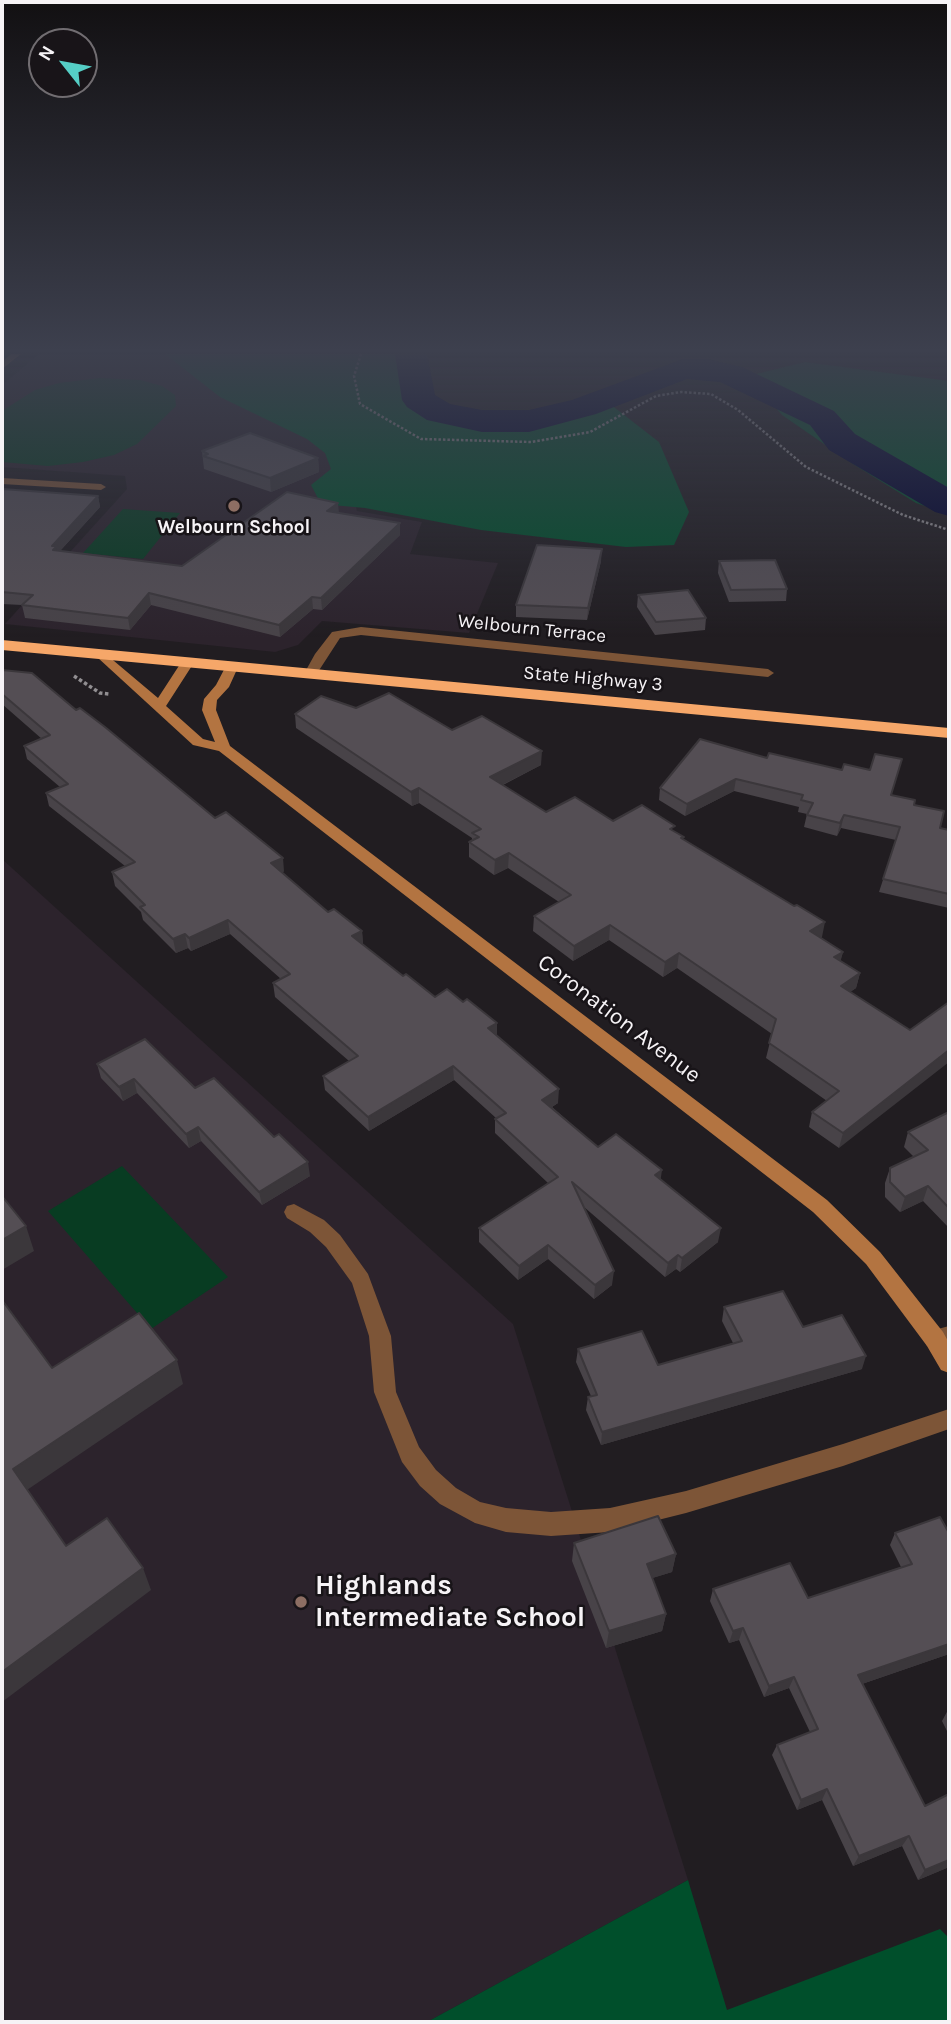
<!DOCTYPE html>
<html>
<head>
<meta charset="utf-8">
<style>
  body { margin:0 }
  #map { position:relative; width:951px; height:2024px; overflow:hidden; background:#211d21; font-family:Karla,sans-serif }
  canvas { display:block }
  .frame { position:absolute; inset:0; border:4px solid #f6f3f6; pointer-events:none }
  .north { position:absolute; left:28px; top:28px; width:70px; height:70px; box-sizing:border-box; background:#181418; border:2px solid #716d71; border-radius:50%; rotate:301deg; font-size:19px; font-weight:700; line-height:28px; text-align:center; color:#f6f3f6 }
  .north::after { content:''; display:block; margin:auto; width:24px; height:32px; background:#55cec5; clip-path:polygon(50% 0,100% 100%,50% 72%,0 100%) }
</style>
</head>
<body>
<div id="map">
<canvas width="951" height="2024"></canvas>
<div class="frame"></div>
<div class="north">N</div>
</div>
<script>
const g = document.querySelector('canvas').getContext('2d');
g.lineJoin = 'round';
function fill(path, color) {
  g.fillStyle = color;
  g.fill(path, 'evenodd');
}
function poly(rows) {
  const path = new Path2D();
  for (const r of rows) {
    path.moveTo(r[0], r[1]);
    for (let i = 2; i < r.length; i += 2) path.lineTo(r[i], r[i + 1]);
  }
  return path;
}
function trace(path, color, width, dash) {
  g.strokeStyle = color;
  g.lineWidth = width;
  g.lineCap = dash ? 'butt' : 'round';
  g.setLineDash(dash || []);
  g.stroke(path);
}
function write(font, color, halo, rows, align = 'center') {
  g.font = font + ' Karla,sans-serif';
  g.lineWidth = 5;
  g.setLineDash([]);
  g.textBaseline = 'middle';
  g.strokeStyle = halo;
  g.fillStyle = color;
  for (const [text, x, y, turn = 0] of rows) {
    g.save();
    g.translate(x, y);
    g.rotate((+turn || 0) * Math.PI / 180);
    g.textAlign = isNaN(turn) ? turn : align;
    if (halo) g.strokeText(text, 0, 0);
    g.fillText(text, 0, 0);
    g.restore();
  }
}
fill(poly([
  [39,354,199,354,349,470,357,511,422,522,410,554,498,563,469,633,322,621,298,645,275,652,5,624,127,489,125,476,2,467,2,385],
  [2,859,513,1324,688,1880,427,2022,2,2022]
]), '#2c232c');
fill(poly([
  [100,378,140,380,162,386,175,395,176,406,137,444,114,455,83,462,48,466,2,462,2,411,35,390,59,383],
  [123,509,180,513,143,559,83,553],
  [122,1166,228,1277,151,1329,48,1211]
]), '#083c22');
fill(poly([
  [165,354,417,354,416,361,422,386,437,402,503,416,610,404,659,442,689,512,674,545,626,547,481,530,365,508,321,504,311,485,331,469,325,453,307,439,220,397],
  [805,362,949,381,949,514,916,503,853,464,782,415,748,376],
  [688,1880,727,2010,940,1929,949,1938,949,2022,427,2022]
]), '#004f2b');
fill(poly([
  [395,354,427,354,435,395,450,404,482,410,529,410,572,400,683,359,707,359,742,367,834,411,855,434,949,488,949,516,935,512,829,450,810,425,720,382,687,379,596,414,529,432,482,432,427,420,407,407,402,400,395,354]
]), '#000230');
trace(poly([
  [361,354,354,376,360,404,421,439,531,442,590,432,656,396,681,392,711,394,738,410,806,467,903,515,949,530]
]), '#918e91', 2.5, [2.5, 2]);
trace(poly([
  [74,676,100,693,109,694]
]), '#918e91', 3.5, [3.5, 2.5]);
fill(poly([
  [294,1204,324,1220,340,1235,368,1274,391,1336,396,1392,419,1447,436,1470,456,1488,480,1502,506,1508,551,1512,610,1508,686,1491,843,1444,949,1409,949,1429,843,1466,686,1513,610,1532,551,1536,506,1532,475,1523,440,1504,420,1486,402,1462,374,1392,369,1336,352,1283,326,1247,310,1232,287,1218,284,1212,287,1206,294,1204]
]), '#7d5537');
fill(poly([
  [2,478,101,484,106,487,101,490,2,484,2,478],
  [361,627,768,669,774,673,768,677,361,635,340,638,316,675,306,675,305,672,315,654,332,632,361,627],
  [949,1326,949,1344,935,1348,927,1346,924,1339,927,1332,949,1326]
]), '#7d5537');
fill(poly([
  [11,354,21,354,2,369,2,362,11,354],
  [101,650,158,698,184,658,194,658,195,661,166,706,203,739,215,742,202,710,204,699,216,685,228,662,238,662,239,665,229,687,217,700,216,710,230,746,827,1200,880,1252,943,1332,949,1343,949,1373,941,1370,927,1346,866,1264,813,1212,219,751,193,745,97,657,95,654,101,650]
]), '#b37441');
fill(poly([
  [2,640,949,728,949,738,2,650,2,640]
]), '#f6a769');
fill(poly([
  [202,451,318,458,319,472,271,492,204,469],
  [2,489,98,496,100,507,60,551,182,566,338,513,400,535,322,610,313,609,280,637,151,605,130,630,25,618,22,605,2,604],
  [601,561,587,620,516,617,516,605],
  [719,561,787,589,786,601,729,602,718,573],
  [638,595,706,618,705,630,655,635,637,607],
  [2,670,76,710,284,871,282,873,328,912,362,931,363,945,403,976,497,1036,558,1103,552,1107,598,1147,661,1179,718,1242,680,1272,676,1269,665,1277,584,1207,612,1285,594,1299,548,1259,518,1280,479,1242,479,1228,548,1183,495,1133,495,1119,496,1118,454,1080,369,1131,325,1090,323,1076,349,1061,275,997,273,983,281,979,230,934,191,951,188,948,176,953,143,920,141,912,115,886,112,872,125,866,49,806,46,793,60,787,27,759,24,746,42,739,2,704],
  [356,708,452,730,541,765,503,785,546,812,613,821,674,831,683,840,822,937,820,938,843,952,840,961,860,973,856,988,850,992,910,1030,839,1148,809,1127,812,1112,827,1101,766,1058,772,1034,677,968,663,977,609,940,573,961,533,931,534,916,559,902,508,868,494,875,469,857,469,842,472,841,472,838,419,803,412,806,296,728,295,714],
  [767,758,842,770,870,770,902,759,891,795,914,805,940,828,949,830,949,908,879,892,896,840,841,828,837,836,804,827,807,814,798,812,799,807,734,791,685,816,659,800,660,788],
  [97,1064,195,1088,310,1176,262,1205,201,1141,189,1148,137,1093,123,1101,101,1078],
  [949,1112,949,1228,923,1201,900,1212,885,1197,885,1183,890,1168,914,1157,904,1147,908,1132],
  [724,1307,803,1327,862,1369,601,1445,586,1410,588,1397,591,1396,576,1362,578,1349,658,1365,733,1343,722,1321],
  [895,1533,949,1533,949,1654,862,1684,949,1867,918,1880,902,1846,853,1866,822,1800,797,1810,772,1755,777,1745,810,1732,789,1688,764,1697,739,1640,729,1643,710,1601,713,1589,808,1598,901,1567,890,1545],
  [574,1543,676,1554,672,1572,652,1578,666,1614,662,1631,606,1648,572,1561],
  [948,1710,949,1710,949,1735,942,1721]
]), '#484348');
fill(poly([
  [318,458,319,472,271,492,270,478],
  [98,496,100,507,58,553,55,562,52,546],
  [338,503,339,514,327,511],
  [400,523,400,535,322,610,321,598],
  [602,549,601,561,587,620,588,608],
  [149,593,151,605,130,630,128,618],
  [312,597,313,609,280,637,279,625],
  [542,751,541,765,490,791,490,777],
  [736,779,734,791,685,816,687,804],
  [419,788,419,803,412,806,411,792],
  [844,815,841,828,837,836,840,823],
  [509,853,508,868,494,875,495,860],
  [283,858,284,871,272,877,271,863],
  [228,920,230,934,191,951,189,938],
  [825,922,822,937,807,946,810,931],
  [610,925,609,940,573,961,574,946],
  [362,931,363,945,352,936],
  [185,934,188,948,176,953,173,939],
  [843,952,839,967,834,957],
  [679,953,677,968,663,977,665,962],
  [860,973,856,988,837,1001,841,986],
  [497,1023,497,1037,488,1028],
  [949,1050,949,1062,839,1148,843,1133],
  [453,1066,454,1080,369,1131,368,1117],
  [134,1079,137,1093,123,1101,119,1087],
  [559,1089,558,1103,542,1113,542,1100],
  [198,1127,201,1141,189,1148,186,1134],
  [308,1162,310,1176,262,1205,259,1192],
  [662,1170,660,1184,655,1175],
  [928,1186,923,1201,900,1212,905,1197],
  [26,1226,34,1251,2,1270,2,1240],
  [721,1228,718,1242,680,1272,682,1258],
  [548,1245,548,1259,518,1280,519,1266],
  [678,1255,676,1269,665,1277,668,1263],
  [614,1271,612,1285,594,1299,595,1285],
  [866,1356,862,1369,601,1445,602,1432],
  [177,1360,183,1384,24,1492,13,1469],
  [676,1554,672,1572,643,1581,647,1564],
  [143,1568,151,1590,2,1702,2,1672],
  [666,1614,662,1631,606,1648,609,1631],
  [743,1628,739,1640,729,1643,733,1631],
  [949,1644,949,1654,853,1687,858,1675],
  [794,1677,789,1688,764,1697,769,1686],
  [827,1789,822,1800,797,1810,801,1800],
  [909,1836,902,1846,853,1866,859,1856],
  [949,1860,949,1867,918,1880,925,1870]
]), '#3b373b');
const building = poly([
  [250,433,318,458,270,478,203,456,208,454,202,451,250,433],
  [2,489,98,496,52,546,57,546,53,550,182,566,287,492,338,503,327,511,400,523,321,598,312,597,279,625,149,593,128,618,22,605,33,595,2,592,2,489],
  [537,545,602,549,588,608,516,605,537,545],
  [775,560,787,589,731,590,719,561,775,560],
  [688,590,706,618,656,622,638,595,688,590],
  [2,670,32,673,76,710,80,708,105,727,215,818,226,812,283,858,271,863,328,912,334,909,362,931,352,936,403,976,406,974,435,997,447,989,463,1002,467,999,497,1023,488,1028,559,1089,542,1100,598,1147,616,1134,662,1170,655,1175,721,1228,682,1258,678,1255,668,1263,572,1182,614,1271,595,1285,548,1245,519,1266,479,1228,558,1177,495,1119,506,1113,453,1066,368,1117,323,1076,358,1056,273,983,290,974,228,920,189,938,185,934,173,939,140,907,145,905,112,872,135,862,46,793,68,784,24,746,50,735,2,694,2,670],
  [389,693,452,730,482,716,542,751,490,777,546,812,575,797,613,821,642,805,675,826,670,829,684,837,681,838,794,906,797,905,825,922,810,931,843,952,834,957,860,973,841,986,910,1030,949,1002,949,1050,843,1133,812,1112,839,1091,769,1043,776,1019,679,953,665,962,610,925,574,946,534,916,571,895,509,853,495,860,469,842,479,837,472,833,481,829,419,788,411,792,295,714,321,696,356,708,389,693],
  [700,739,767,758,769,753,842,770,844,764,870,770,875,754,902,759,891,795,915,800,914,805,944,811,940,828,949,830,949,894,883,879,900,827,844,815,840,823,807,815,813,803,801,800,803,795,736,779,687,804,660,788,700,739],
  [145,1039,195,1088,214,1078,274,1137,279,1134,308,1162,259,1192,198,1127,186,1134,134,1079,119,1087,97,1064,145,1039],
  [949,1112,949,1208,928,1186,905,1197,890,1182,890,1168,928,1150,908,1132,949,1112],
  [2,1196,26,1226,2,1240,2,1196],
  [783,1291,803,1327,842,1315,866,1356,602,1432,588,1397,597,1395,578,1349,642,1331,658,1365,742,1341,724,1307,783,1291],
  [2,1300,52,1368,139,1313,177,1360,13,1469,66,1546,107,1518,143,1568,2,1672,2,1300],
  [658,1516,676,1554,647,1564,666,1614,609,1631,574,1543,658,1516],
  [940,1517,949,1533,949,1644,858,1675,925,1806,949,1794,949,1860,925,1870,909,1836,859,1856,827,1789,801,1800,777,1745,818,1729,794,1677,769,1686,743,1628,733,1631,713,1589,790,1563,808,1598,912,1564,895,1533,940,1517]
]);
fill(building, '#544e54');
trace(building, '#3b373b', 2);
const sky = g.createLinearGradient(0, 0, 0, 638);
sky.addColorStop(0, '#121012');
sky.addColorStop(0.55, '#3d404e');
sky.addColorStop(1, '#3d404e00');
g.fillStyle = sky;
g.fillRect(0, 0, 951, 638);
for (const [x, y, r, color] of [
  [234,506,7,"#8d6e63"],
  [301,1602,7,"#8d6e63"]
]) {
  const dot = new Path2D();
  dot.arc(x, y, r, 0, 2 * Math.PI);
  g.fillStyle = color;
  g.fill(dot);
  trace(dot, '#181418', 2.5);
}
write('bold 19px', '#f6f3f6', '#181418', [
  ["Welbourn School",234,528]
]);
write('19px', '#f6f3f6', '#181418', [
  ["Welbourn Terrace",532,629,6],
  ["State Highway 3",593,679,5]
]);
write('23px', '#f6f3f6', '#181418', [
  ["Coronation Avenue",619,1019,37]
]);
write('bold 28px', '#f6f3f6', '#181418', [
  ["Highlands",315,1586],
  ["Intermediate School",315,1618]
], 'left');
</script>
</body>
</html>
